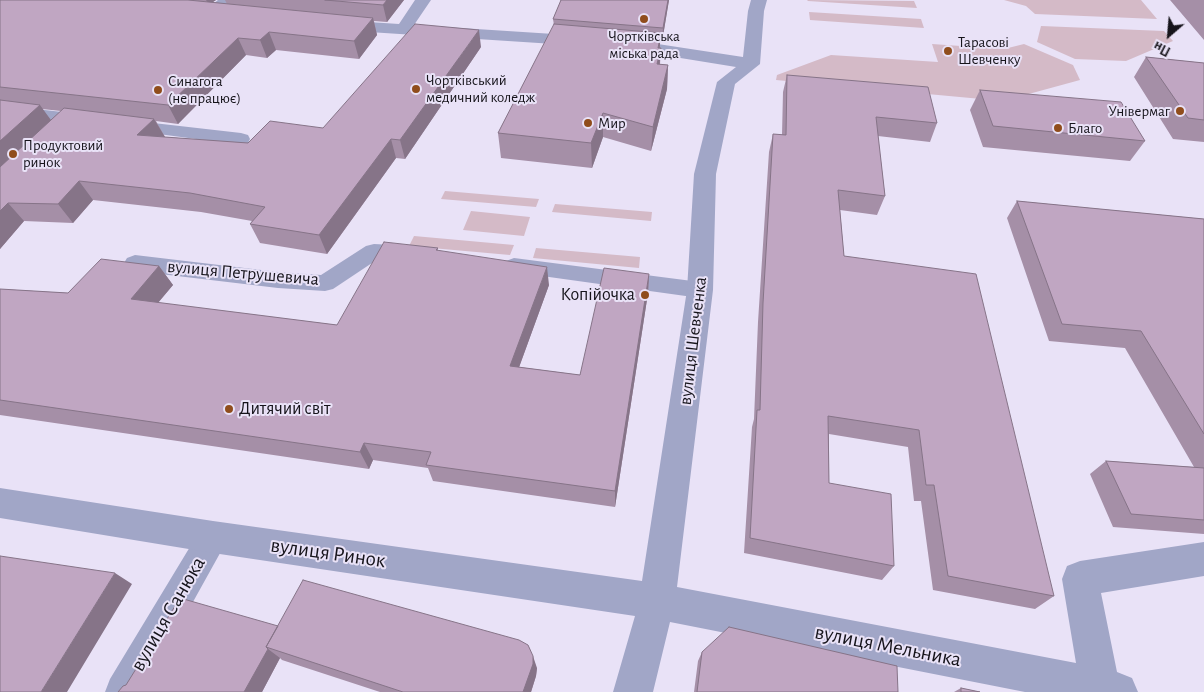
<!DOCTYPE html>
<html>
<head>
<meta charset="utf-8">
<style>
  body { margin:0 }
  #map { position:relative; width:1204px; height:692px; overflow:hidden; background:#e9e2f7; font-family:"Alegreya Sans",sans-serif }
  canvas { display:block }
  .north { position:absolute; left:1144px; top:10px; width:50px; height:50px; -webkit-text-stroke:4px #e9e2f7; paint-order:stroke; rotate:207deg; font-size:14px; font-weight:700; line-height:20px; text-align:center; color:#16141b }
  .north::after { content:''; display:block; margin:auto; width:18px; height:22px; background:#16141b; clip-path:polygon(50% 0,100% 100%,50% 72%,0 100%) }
</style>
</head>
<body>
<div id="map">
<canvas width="1204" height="692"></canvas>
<div class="north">Пн</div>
</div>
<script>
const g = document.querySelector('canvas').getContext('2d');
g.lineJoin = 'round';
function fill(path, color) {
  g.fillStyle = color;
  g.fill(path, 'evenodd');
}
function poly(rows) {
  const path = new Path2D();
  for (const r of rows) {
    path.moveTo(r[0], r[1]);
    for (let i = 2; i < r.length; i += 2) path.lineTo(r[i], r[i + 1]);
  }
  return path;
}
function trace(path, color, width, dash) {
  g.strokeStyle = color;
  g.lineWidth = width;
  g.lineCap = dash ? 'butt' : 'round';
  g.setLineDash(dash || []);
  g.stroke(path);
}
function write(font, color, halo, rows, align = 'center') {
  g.font = font + ' "Alegreya Sans",sans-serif';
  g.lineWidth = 4;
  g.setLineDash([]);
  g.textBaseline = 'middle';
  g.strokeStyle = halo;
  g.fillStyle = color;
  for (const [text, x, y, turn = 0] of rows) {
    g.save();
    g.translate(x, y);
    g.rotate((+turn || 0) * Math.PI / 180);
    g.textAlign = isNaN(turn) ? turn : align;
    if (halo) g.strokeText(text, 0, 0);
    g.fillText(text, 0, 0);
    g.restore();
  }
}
fill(poly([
  [807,0,914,1,917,8,808,1],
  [1004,0,1141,0,1157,19,1035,14,1026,6],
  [809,12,921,19,924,28,810,20],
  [1041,26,1164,31,1173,41,1126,61,1075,59,1037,42],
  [932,44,1004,49,1024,44,1073,65,1080,80,1003,101,776,80,777,75,831,55,938,62],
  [445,191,539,199,536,207,441,199],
  [555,204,652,212,651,221,552,212],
  [471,211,530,217,524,236,463,230],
  [414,236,514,245,510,255,409,246],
  [536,248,640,257,639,268,533,258]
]), '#d4bac7');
fill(poly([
  [218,0,233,0,216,16,206,16,204,13,206,10,218,0],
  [0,105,89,115,95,116,98,120,95,124,89,125,0,115,0,105],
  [127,120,241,133,248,135,250,139,248,143,241,145,121,129,118,125,121,121,127,120],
  [374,244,413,246,421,248,424,253,421,258,413,260,378,259,333,289,325,291,278,288,135,271,127,268,124,263,127,258,135,255,278,272,321,275,366,246,374,244],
  [514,258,700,282,708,284,712,290,708,296,700,298,506,271,503,266,506,261,514,258],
  [213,522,224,527,229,537,143,692,105,692,110,679,202,527,213,522]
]), '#a1a6c7');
fill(poly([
  [415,0,431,0,414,25,585,36,591,37,593,41,591,45,585,46,338,30,332,28,330,25,332,22,338,20,399,24,415,0],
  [751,0,767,0,764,11,760,64,735,84,716,174,713,290,677,587,1076,663,1062,579,1067,566,1080,561,1204,542,1204,576,1101,593,1117,672,1132,678,1138,692,1025,692,670,622,653,692,613,692,635,616,213,553,0,518,0,488,213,521,642,581,687,290,694,174,717,82,736,67,625,49,619,48,617,44,619,40,625,39,743,57,748,11,751,0]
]), '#a1a6c7');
fill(poly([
  [0,0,216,0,212,2,227,4,225,0,404,0,387,22,374,21,377,35,359,59,276,50,267,58,246,55,178,124,156,121,165,137,248,143,323,128,481,47,405,159,396,158,327,254,260,243,250,224,252,221,201,212,93,200,73,223,24,221,0,249],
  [42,109,61,111,51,120],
  [561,0,669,0,662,42,660,42,660,48,661,48,660,64,668,65,667,89,651,151,603,137,592,168,501,158,498,133,554,25,553,19],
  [1170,0,1204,0,1204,40],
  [1146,57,1204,63,1204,142,1173,139,1134,77],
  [787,75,937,123,930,142,878,136,885,196,877,215,840,210,844,256,1054,596,1035,609,933,590,921,501,914,501,908,447,829,434,829,483,894,566,882,580,744,553,752,427,754,419,758,322,769,152,773,134,782,135,783,92],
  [980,90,1145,141,1130,161,983,147,970,110],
  [1017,201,1204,219,1204,534,1113,527,1090,474,1106,461,1194,467,1125,348,1049,341,1007,218],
  [438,248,438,251,549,285,519,367,580,375,649,274,648,293,615,507,433,481,428,468,373,460,369,469,0,415,0,289,68,293,159,266,173,285,158,303,337,325],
  [278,626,537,668,536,676,531,692,380,692,282,660,280,658,262,692,118,692,126,685],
  [702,652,898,692,694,692,698,661],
  [961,688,980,692,954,692]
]), '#a58fa7');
fill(poly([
  [206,0,216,0,209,5],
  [387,0,404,0,387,22,383,5],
  [668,0,669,0,662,42,663,28],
  [373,18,377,35,359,59,354,41],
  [479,30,481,47,405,159,400,140],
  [269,32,276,50,267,58,260,40],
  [661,33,659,55,661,48,659,71,656,88,658,48],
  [238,38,246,55,178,124,168,105],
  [668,65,667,89,651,151,653,127],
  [40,105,53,123,0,174,0,141],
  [603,113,603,137,592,168,591,143],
  [154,119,165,137,137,135],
  [391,139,396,158,327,254,319,235],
  [79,181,93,200,73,223,58,204],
  [8,203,24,221,0,249,0,211],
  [159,266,173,285,145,318,131,299],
  [547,267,549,285,513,384,510,366],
  [649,274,648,293,615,507,615,491],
  [364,443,373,460,369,469,360,452],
  [115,573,132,584,67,692,41,692],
  [268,649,280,658,262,692,244,692],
  [533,656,537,668,536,676,531,692,523,692]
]), '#867488');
const building = poly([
  [0,0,188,0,373,18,354,41,269,32,260,40,238,38,168,105,0,87,0,0],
  [325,0,387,0,383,5,325,0],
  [561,0,668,0,663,28,553,19,561,0],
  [415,24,479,30,400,140,391,139,319,235,250,224,265,207,190,193,79,181,58,204,8,203,0,211,0,167,64,108,154,119,137,135,248,143,270,121,323,128,415,24],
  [554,24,661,33,658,48,661,48,657,64,668,65,653,127,603,113,591,143,498,133,554,24],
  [1146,57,1204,63,1204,120,1188,118,1146,57],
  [787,75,928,87,937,123,876,117,885,196,838,190,844,256,976,274,1054,596,948,576,934,485,926,485,919,430,828,416,829,483,891,494,894,566,750,538,757,410,760,410,763,303,773,134,786,135,787,75],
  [980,90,1121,102,1145,141,993,126,980,90],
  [0,100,40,105,0,141,0,100],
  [1017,201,1204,219,1204,434,1141,331,1062,324,1017,201],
  [384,242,438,248,436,250,547,267,510,366,580,375,604,268,649,274,615,491,426,465,431,452,364,443,360,452,0,400,0,289,68,293,101,259,159,266,131,299,337,325,384,242],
  [1106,461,1204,468,1204,520,1131,514,1106,461],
  [0,556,115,573,41,692,0,692,0,556],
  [303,580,519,640,528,645,533,656,533,664,523,692,403,692,266,647,303,580],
  [180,598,278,626,266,647,268,649,244,692,118,692,123,686,126,685,180,598],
  [729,627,897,666,898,692,697,692,702,652,729,627],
  [961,688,980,692,961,692,961,688]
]);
fill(building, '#c0a6c2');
trace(building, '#867488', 1);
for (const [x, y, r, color] of [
  [644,19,5,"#904d1c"],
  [948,51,5,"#904d1c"],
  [416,89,5,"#904d1c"],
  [158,90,5,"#904d1c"],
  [1180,111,5,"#904d1c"],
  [588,123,5,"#904d1c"],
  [1058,128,5,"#904d1c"],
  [13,154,5,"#904d1c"],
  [645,295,5,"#904d1c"],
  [229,409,5,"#904d1c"]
]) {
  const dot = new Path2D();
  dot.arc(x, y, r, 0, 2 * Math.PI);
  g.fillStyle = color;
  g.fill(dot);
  trace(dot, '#e9e2f7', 2);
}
write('15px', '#16141b', '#e9e2f7', [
  ["Чортківська",644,36,"center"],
  ["міська рада",644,53,"center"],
  ["Тарасові",958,42],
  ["Шевченку",958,59],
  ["Чортківський",426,80],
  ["медичний коледж",426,97],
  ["Синагога",168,81],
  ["(не працює)",168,98],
  ["Універмаг",1170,111,"right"],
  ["Мир",598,123],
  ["Благо",1068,128],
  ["Продуктовий",23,145],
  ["ринок",23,162]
], 'left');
write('18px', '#16141b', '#e9e2f7', [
  ["вулиця Петрушевича",243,273,5],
  ["вулиця Шевченка",693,341,-83]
]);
write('18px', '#16141b', '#e9e2f7', [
  ["Копійочка",635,295],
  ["Дитячий світ",239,409,"left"]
], 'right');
write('21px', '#16141b', '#e9e2f7', [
  ["вулиця Ринок",328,553,8],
  ["вулиця Санюка",168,614,-60],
  ["вулиця Мельника",888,646,11]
]);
</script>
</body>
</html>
